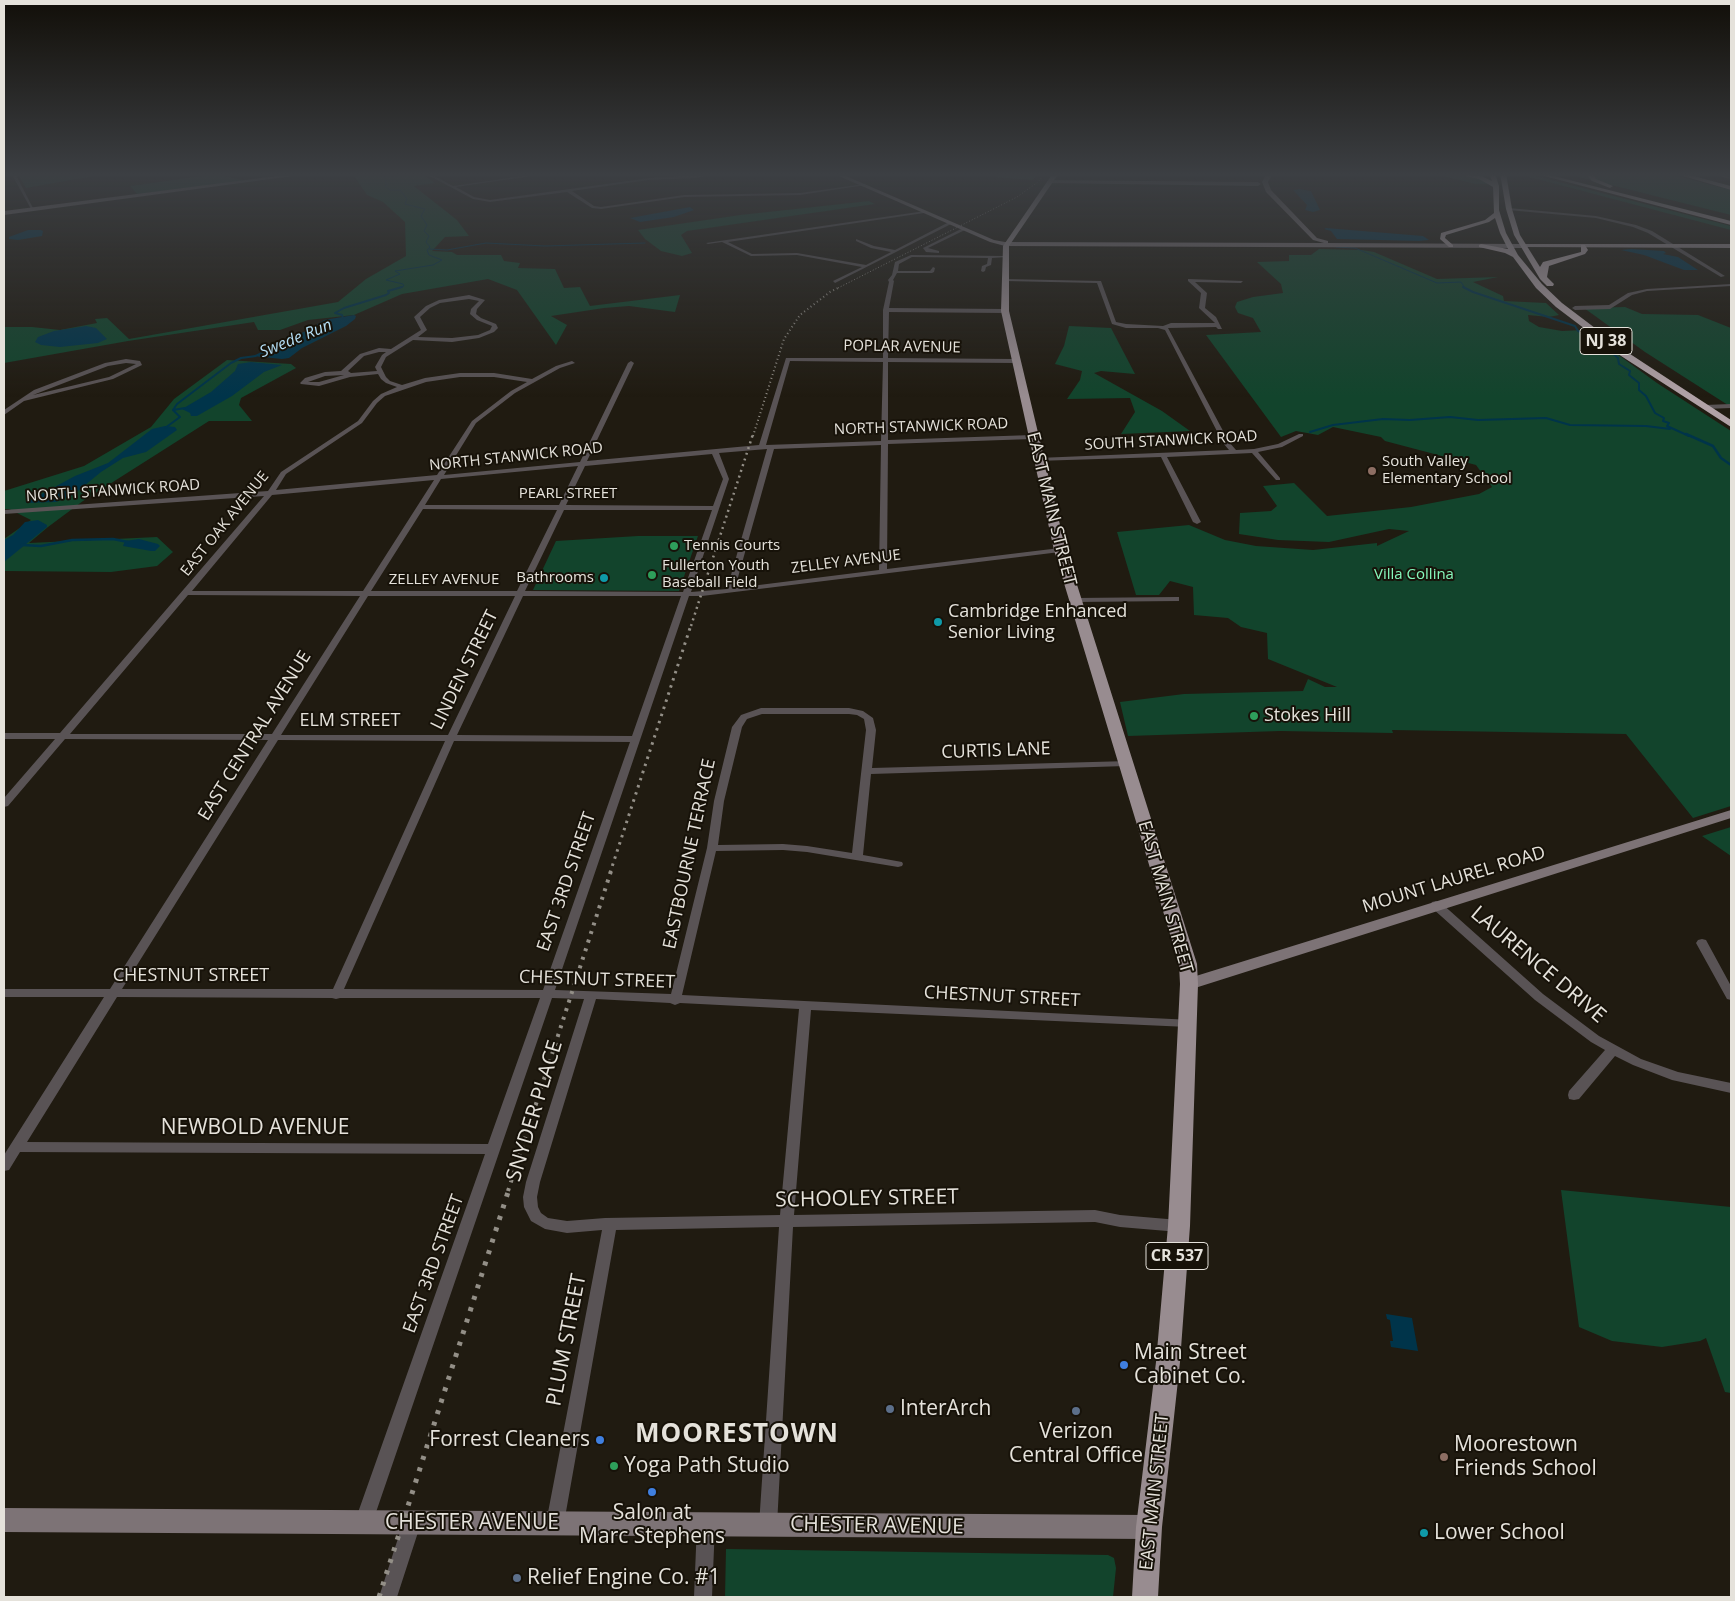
<!DOCTYPE html>
<html>
<head>
<meta charset="utf-8">
<style>
  body { margin:0 }
  #map { position:relative; width:1735px; height:1601px; overflow:hidden; background:#201b11; font-family:"Open Sans",sans-serif }
  canvas { display:block }
  .frame { position:absolute; inset:0; border:5px solid #e5e2db; pointer-events:none }
</style>
</head>
<body>
<div id="map">
<canvas width="1735" height="1601"></canvas>
<div class="frame"></div>
</div>
<script>
const g = document.querySelector('canvas').getContext('2d');
g.lineJoin = 'round';
function fill(path, color) {
  g.fillStyle = color;
  g.fill(path, 'evenodd');
}
function poly(rows) {
  const path = new Path2D();
  for (const r of rows) {
    path.moveTo(r[0], r[1]);
    for (let i = 2; i < r.length; i += 2) path.lineTo(r[i], r[i + 1]);
  }
  return path;
}
function trace(path, color, width, dash) {
  g.strokeStyle = color;
  g.lineWidth = width;
  g.lineCap = dash ? 'butt' : 'round';
  g.setLineDash(dash || []);
  g.stroke(path);
}
function write(font, color, halo, rows, align = 'center') {
  g.font = font + ' "Open Sans",sans-serif';
  g.lineWidth = 4;
  g.setLineDash([]);
  g.textBaseline = 'middle';
  g.strokeStyle = halo;
  g.fillStyle = color;
  for (const [text, x, y, turn = 0] of rows) {
    g.save();
    g.translate(x, y);
    g.rotate((+turn || 0) * Math.PI / 180);
    g.textAlign = isNaN(turn) ? turn : align;
    if (halo) g.strokeText(text, 0, 0);
    g.fillText(text, 0, 0);
    g.restore();
  }
}
fill(poly([
  [17,173,111,173,26,188],
  [352,173,412,173,422,174,435,183,414,186,457,220,469,236,445,237,432,251,452,252,457,255,501,255,504,261,520,263,518,268,555,269,564,288,580,287,590,306,680,295,675,312,629,306,604,308,551,316,567,325,556,345,517,290,488,279,402,294,354,315,308,320,280,330,258,330,254,322,128,341,4,363,4,327,32,327,60,330,97,323,95,319,107,318,129,339,338,302,366,279,406,256,405,222,383,202,367,195],
  [989,173,1039,173,1032,180,996,177],
  [1431,173,1483,173,1487,184,1475,184],
  [1514,173,1524,173,1731,226,1731,230],
  [1563,173,1666,173,1731,190,1731,215],
  [216,174,245,181,137,194,130,186],
  [869,201,875,204,687,231,681,235,692,253,682,256,661,251,645,239,638,230,740,215],
  [1319,249,1362,250,1374,252,1437,279,1498,277,1473,282,1503,296,1504,301,1546,303,1559,315,1549,317,1528,315,1529,321,1539,327,1562,331,1584,330,1657,383,1731,431,1731,806,1693,818,1626,734,1392,730,1393,733,1280,731,1128,736,1120,702,1184,694,1303,691,1308,679,1325,687,1337,687,1268,659,1267,633,1241,627,1228,618,1194,615,1193,587,1170,581,1159,595,1136,595,1117,532,1189,525,1225,540,1256,546,1313,550,1377,543,1377,546,1409,531,1389,529,1329,542,1278,540,1239,534,1240,513,1271,511,1277,506,1263,486,1294,483,1327,516,1411,507,1479,494,1492,487,1476,465,1385,441,1381,437,1333,427,1318,435,1296,431,1281,437,1206,335,1261,332,1253,318,1238,313,1235,307,1237,302,1253,297,1283,293,1281,284,1257,262,1289,261,1289,255,1311,255],
  [1625,307,1642,314,1698,315,1731,328,1731,407,1645,352,1584,308],
  [1069,326,1111,328,1135,374,1101,371,1094,373,1162,411,1190,431,1121,434,1135,412,1130,398,1067,399,1080,380,1082,371,1055,364,1064,346],
  [227,360,291,364,296,368,241,398,239,405,252,421,209,421,83,501,48,527,29,543,157,537,173,552,157,566,111,572,4,571,4,539,31,520,9,509,4,509,4,491,84,466,151,427,174,399],
  [638,536,698,536,679,591,533,590,556,541],
  [1731,827,1731,856,1702,836],
  [1561,1190,1731,1207,1731,1393,1725,1392,1706,1338,1700,1341,1662,1347,1612,1341,1579,1327],
  [726,1549,1108,1555,1114,1558,1116,1568,1113,1597,725,1597]
]), '#12442c');
fill(poly([
  [1300,189,1311,191,1320,210,1313,212,1305,210,1307,205,1293,190],
  [690,207,694,210,674,217,640,222,630,218],
  [1326,228,1423,236,1429,240,1419,241,1337,239,1331,231,1324,229],
  [28,230,41,230,43,231,42,236,18,240,9,239,9,237],
  [1631,249,1664,251,1666,253,1663,254,1678,257,1698,270,1684,270,1644,255,1621,250],
  [354,315,356,316,355,319,346,326,302,348,289,358,282,359,253,356,310,329,324,320],
  [86,326,96,328,107,339,98,343,60,347,41,345,35,342,38,337,54,331],
  [251,362,282,365,264,372,232,396,197,416,191,416,190,413,182,409,211,392,235,371,238,364],
  [165,426,175,427,177,430,146,452,123,458,101,472,73,495,56,502,25,503,75,476,108,463,152,429],
  [38,520,47,525,47,527,4,562,4,540,13,535,25,522],
  [139,539,158,544,160,546,155,551,151,551,123,546,125,541],
  [1386,1314,1412,1318,1418,1351,1391,1347,1390,1341,1393,1341,1390,1320,1387,1319]
]), '#00344a');
trace(poly([
  [370,173,385,177,399,177],
  [385,177,387,180,385,183,388,184,385,186,390,190,400,190,407,199,405,204,425,209,421,216,427,225,424,231,429,236,426,242,430,247,427,250,429,255,442,260,433,265,395,271,400,274,386,280,403,284,404,286,398,288],
  [1336,247,1355,248,1437,283,1461,282,1465,288],
  [429,249,447,250,486,243,545,246,645,243]
]), '#00344a', 1);
trace(poly([
  [1463,287,1473,292,1575,326,1578,331,1586,336,1583,338,1582,343,1609,350,1618,358,1619,364,1630,371,1629,375,1639,383,1639,390,1646,396,1655,413,1664,418,1663,421,1669,423,1667,426,1689,436],
  [343,318,342,315,335,313,344,308,386,295,389,293,388,291,402,287],
  [173,410,177,404,231,363,241,358,256,356],
  [173,410,185,408],
  [165,428,180,417,173,410],
  [1310,432,1333,425,1383,419,1410,420,1450,417,1478,420,1546,418,1570,425,1646,426,1670,429]
]), '#00344a', 2);
trace(poly([
  [1686,434,1713,446,1721,458,1731,465],
  [22,545,41,546,72,540,113,539,128,542]
]), '#00344a', 2.5);
fill(poly([
  [11,173,15,173,34,210,31,209,11,173],
  [424,173,429,173,453,186,543,173,553,173,456,187,474,197,490,200,649,178,726,173,694,178,649,180,572,191,594,206,601,207,684,195,800,193,864,184,866,185,800,195,684,197,601,209,592,208,567,192,490,202,473,199,424,173],
  [1709,173,1731,177,1731,179,1710,174,1709,173],
  [1509,208,1596,216,1636,225,1652,231,1725,276,1721,277,1648,233,1633,227,1596,218,1508,210,1509,208],
  [925,211,924,213,728,242,752,254,797,253,866,265,891,252,871,248,856,241,856,239,874,246,895,250,949,222,953,223,835,283,833,281,862,267,797,255,751,256,722,242,708,244,706,243,925,211],
  [963,228,967,229,928,248,939,251,939,253,926,252,923,248,963,228],
  [911,255,1005,256,1007,257,992,258,991,265,986,267,985,271,983,272,981,271,982,266,987,264,988,258,912,257,899,264,898,271,930,271,933,267,935,268,934,272,932,273,897,273,893,280,894,281,889,308,1005,309,1008,311,1005,313,889,312,888,358,1015,359,1018,361,1015,363,888,362,888,440,1032,435,1035,437,1032,439,888,444,887,569,1060,548,1064,550,1060,552,702,596,689,596,555,990,671,994,707,848,714,801,732,727,741,715,761,708,849,708,863,711,873,718,876,730,872,768,1129,761,1131,763,1126,766,871,774,863,855,902,862,903,864,902,866,898,867,807,852,783,850,716,851,682,995,1192,1020,1194,1023,1192,1026,1188,1027,811,1010,794,1215,1095,1210,1120,1215,1179,1220,1184,1222,1186,1226,1184,1230,1179,1232,1120,1227,1095,1222,793,1227,777,1525,774,1531,768,1534,762,1531,759,1525,779,1227,616,1230,564,1523,561,1529,555,1532,549,1529,546,1523,602,1230,567,1233,545,1229,531,1221,524,1207,523,1197,526,1182,584,999,552,998,373,1521,370,1527,364,1530,358,1527,355,1521,485,1154,20,1152,9,1170,4,1171,4,1155,104,997,4,997,4,989,110,989,268,740,65,739,8,806,4,807,4,798,55,739,4,739,4,733,60,733,264,496,4,514,4,510,268,491,281,472,358,421,373,401,381,394,397,387,386,383,381,379,378,374,350,377,319,386,301,384,300,383,305,378,325,372,341,371,360,354,379,348,391,349,421,330,414,317,426,306,439,300,469,295,485,300,477,309,476,314,481,318,496,324,498,328,494,332,479,338,452,342,413,340,386,357,381,367,386,377,390,381,402,385,425,378,460,373,494,373,532,379,556,366,572,361,575,363,560,368,515,393,476,423,444,475,580,462,628,363,631,361,634,363,587,461,759,445,786,358,883,358,883,310,889,282,888,280,892,275,895,262,911,255],
  [469,299,479,301,471,309,470,314,477,320,492,326,490,330,478,335,452,338,418,337,427,330,420,317,430,308,440,303,469,299],
  [379,352,386,352,382,355,375,367,377,371,351,373,348,371,364,356,379,352],
  [790,361,883,362,881,441,766,445,790,361],
  [344,375,319,382,308,382,325,376,344,375],
  [460,377,494,377,527,382,511,391,472,421,437,475,276,490,286,474,362,423,377,403,385,396,426,382,460,377],
  [881,445,879,570,735,588,774,449,881,445],
  [767,449,727,589,691,592,729,479,719,453,767,449],
  [712,454,723,479,713,506,566,505,585,466,712,454],
  [578,466,559,505,425,505,441,479,578,466],
  [434,480,363,591,192,591,272,495,434,480],
  [423,509,557,510,517,591,371,591,423,509],
  [564,510,712,510,683,592,525,591,564,510],
  [188,595,360,596,272,734,70,734,188,595],
  [368,596,515,596,448,735,281,735,368,596],
  [523,596,681,596,632,736,457,735,523,596],
  [762,714,849,714,857,715,864,719,866,730,852,853,807,846,783,844,718,845,724,801,742,727,747,719,762,714],
  [278,740,445,741,333,989,122,989,278,740],
  [454,741,630,742,543,990,344,989,454,741],
  [117,997,332,998,336,999,340,998,540,998,488,1144,27,1142,117,997],
  [596,999,670,1003,675,1005,680,1003,799,1009,780,1215,605,1218,567,1221,548,1218,541,1213,538,1207,537,1197,540,1182,596,999],
  [1003,279,1101,281,1116,322,1126,324,1163,326,1171,323,1215,323,1199,308,1201,293,1188,281,1188,279,1243,281,1241,283,1195,282,1207,293,1205,308,1216,317,1222,329,1218,329,1216,327,1168,328,1229,442,1236,450,1254,449,1278,444,1299,434,1303,434,1303,436,1282,447,1258,452,1280,478,1280,480,1276,480,1252,453,1167,457,1201,522,1197,524,1193,522,1161,457,1036,461,1036,459,1038,458,1229,450,1223,443,1165,330,1158,328,1126,328,1112,324,1097,283,1005,281,1003,279],
  [1731,284,1731,286,1647,291,1632,295,1610,309,1575,310,1572,308,1575,306,1609,305,1628,293,1647,289,1731,284],
  [126,359,140,361,142,365,113,379,24,401,4,415,4,410,34,390,105,363,126,359],
  [126,363,136,364,109,377,33,395,108,366,126,363],
  [1731,404,1731,408,1705,409,1702,407,1705,405,1731,404],
  [1176,597,1179,597,1179,601,1075,602,1071,600,1075,598,1176,597],
  [1436,901,1440,902,1543,994,1599,1036,1641,1059,1678,1072,1731,1083,1731,1093,1672,1080,1633,1065,1615,1056,1579,1099,1574,1100,1569,1099,1568,1095,1569,1091,1605,1050,1591,1042,1535,1000,1432,908,1430,905,1432,902,1436,901],
  [1702,939,1706,940,1731,986,1731,1000,1727,999,1696,943,1698,940,1702,939],
  [412,1514,418,1517,421,1523,397,1597,379,1597,403,1523,406,1517,412,1514],
  [706,1515,712,1518,715,1524,712,1597,694,1597,697,1524,700,1518,706,1515]
]), '#595355');
fill(poly([
  [300,173,315,173,4,215,4,211,300,173],
  [832,173,839,173,994,240,1005,242,1324,243,1313,240,1266,192,1262,182,1267,173,1273,173,1268,182,1271,190,1317,238,1328,241,1328,243,1523,244,1526,246,1523,248,1005,246,990,242,832,173],
  [1049,180,1258,182,1261,184,1258,186,1047,183,1049,180],
  [1731,810,1731,818,1195,988,1189,990,1183,988,1181,984,1183,980,1731,810],
  [4,1508,1149,1515,1157,1519,1161,1527,1157,1535,1149,1539,4,1532,4,1508]
]), '#7d7376');
fill(poly([
  [1053,173,1059,173,1009,246,1009,311,1066,550,1197,964,1198,984,1190,1226,1180,1362,1162,1527,1158,1597,1132,1597,1136,1527,1156,1362,1168,1226,1180,984,1179,964,1054,550,1001,311,1003,246,1053,173],
  [1523,244,1731,244,1731,248,1521,247,1521,245,1523,244]
]), '#988c90');
fill(poly([
  [1452,173,1481,176,1492,181,1489,173,1495,173,1499,186,1499,210,1506,233,1518,255,1542,284,1562,303,1624,350,1731,420,1731,427,1618,354,1556,307,1536,288,1513,257,1505,253,1479,247,1479,245,1481,244,1508,249,1500,233,1495,218,1489,222,1446,235,1445,238,1453,245,1453,247,1449,247,1440,239,1441,233,1485,220,1494,213,1493,187,1479,179,1452,173],
  [1500,173,1506,173,1512,209,1520,235,1540,267,1543,262,1581,252,1581,245,1585,245,1588,250,1585,254,1549,266,1547,277,1554,284,1553,286,1547,286,1540,279,1514,235,1506,209,1500,173],
  [1533,173,1542,173,1731,221,1731,225,1533,173],
  [1590,173,1596,173,1594,176,1596,179,1613,186,1610,188,1592,181,1588,176,1590,173],
  [1673,173,1682,173,1731,186,1731,190,1673,173]
]), '#b1a2a7');
trace(poly([
  [838,288,1017,197,1038,182,1045,173]
]), '#938f87', 1, [1, 2]);
trace(poly([
  [753,436,784,339,800,315,830,292,840,287]
]), '#938f87', 2, [1, 3]);
trace(poly([
  [691,626,753,434]
]), '#938f87', 2.5, [2, 4]);
trace(poly([
  [610,873,691,625]
]), '#938f87', 3, [2.5, 5]);
trace(poly([
  [508,1191,611,871]
]), '#938f87', 4, [3, 6]);
trace(poly([
  [379,1597,509,1189]
]), '#938f87', 5, [4, 8]);
const sky = g.createLinearGradient(0, 0, 0, 397);
sky.addColorStop(0, '#120f09');
sky.addColorStop(0.44, '#3c3f43');
sky.addColorStop(1, '#3c3f4300');
g.fillStyle = sky;
g.fillRect(0, 0, 1735, 397);
for (const [x, y, r, color] of [
  [1372,471,5,"#8d6e63"],
  [674,546,5,"#2e9e5b"],
  [652,575,5,"#2e9e5b"],
  [604,578,5,"#0f9aa8"],
  [938,622,5,"#0f9aa8"],
  [1254,716,5,"#2e9e5b"],
  [1124,1365,5,"#3f7fe0"],
  [890,1409,5,"#5c6f8a"],
  [1076,1411,5,"#5c6f8a"],
  [600,1440,5,"#3f7fe0"],
  [1444,1457,5,"#8d6e63"],
  [614,1466,5,"#2e9e5b"],
  [652,1492,5,"#3f7fe0"],
  [1424,1533,5,"#0f9aa8"],
  [517,1578,5,"#5c6f8a"]
]) {
  const dot = new Path2D();
  dot.arc(x, y, r, 0, 2 * Math.PI);
  g.fillStyle = color;
  g.fill(dot);
  trace(dot, '#171209', 2);
}
write('15px', '#e5e2db', '#171209', [
  ["POPLAR AVENUE",902,347,1],
  ["NORTH STANWICK ROAD",921,427,-2],
  ["SOUTH STANWICK ROAD",1171,441,-3],
  ["NORTH STANWICK ROAD",516,457,-6],
  ["NORTH STANWICK ROAD",113,491,-4],
  ["PEARL STREET",568,494],
  ["EAST OAK AVENUE",225,524,-51],
  ["ZELLEY AVENUE",846,562,-7],
  ["ZELLEY AVENUE",444,580]
]);
write('15px', '#e5e2db', '#171209', [
  ["South Valley",1382,462],
  ["Elementary School",1382,479],
  ["Tennis Courts",684,546],
  ["Fullerton Youth",662,566],
  ["Baseball Field",662,583],
  ["Bathrooms",594,578,"right"]
], 'left');
write('15px', '#86f8bc', '#171209', [
  ["Villa Collina",1414,575]
]);
write('italic 16px', '#b4def5', '#171209', [
  ["Swede Run",296,339,-22]
]);
for (const [x, y, w] of [
  [1606,341,52],
  [1177,1256,62]
]) {
  const box = new Path2D();
  box.roundRect(x - w / 2, y - 13.5, w, 27, 4);
  g.fillStyle = '#171209';
  g.fill(box);
  trace(box, '#e5e2db', 1);
}
write('bold 16px', '#e5e2db', null, [
  ["NJ 38",1606,341],
  ["CR 537",1177,1256]
]);
write('18px', '#e5e2db', '#171209', [
  ["EAST MAIN STREET",1051,509,76],
  ["LINDEN STREET",465,670,-64],
  ["ELM STREET",350,721],
  ["EAST CENTRAL AVENUE",255,736,-58],
  ["CURTIS LANE",996,751,-2],
  ["EASTBOURNE TERRACE",690,854,-78],
  ["MOUNT LAUREL ROAD",1454,880,-17],
  ["EAST 3RD STREET",567,882,-71],
  ["EAST MAIN STREET",1165,897,74],
  ["CHESTNUT STREET",191,976],
  ["CHESTNUT STREET",597,980,2],
  ["CHESTNUT STREET",1002,997,3],
  ["EAST 3RD STREET",434,1264,-70],
  ["EAST MAIN STREET",1155,1492,-84]
]);
write('18px', '#e5e2db', '#171209', [
  ["Cambridge Enhanced",948,612],
  ["Senior Living",948,633],
  ["Stokes Hill",1264,716]
], 'left');
write('21px', '#e5e2db', '#171209', [
  ["LAURENCE DRIVE",1538,965,40],
  ["SNYDER PLACE",535,1111,-73],
  ["NEWBOLD AVENUE",255,1128],
  ["SCHOOLEY STREET",867,1199,-1],
  ["PLUM STREET",567,1340,-79],
  ["CHESTER AVENUE",472,1523],
  ["CHESTER AVENUE",877,1526,1]
]);
write('21px', '#e5e2db', '#171209', [
  ["Main Street",1134,1353],
  ["Cabinet Co.",1134,1377],
  ["InterArch",900,1409],
  ["Verizon",1076,1432,"center"],
  ["Central Office",1076,1456,"center"],
  ["Forrest Cleaners",590,1440,"right"],
  ["Moorestown",1454,1445],
  ["Friends School",1454,1469],
  ["Yoga Path Studio",624,1466],
  ["Salon at",652,1513,"center"],
  ["Marc Stephens",652,1537,"center"],
  ["Lower School",1434,1533],
  ["Relief Engine Co. #1",527,1578]
], 'left');
g.letterSpacing = '1px';
write('bold 26px', '#e5e2db', '#171209', [
  ["MOORESTOWN",737,1435]
]);
g.letterSpacing = '0px';
</script>
</body>
</html>
